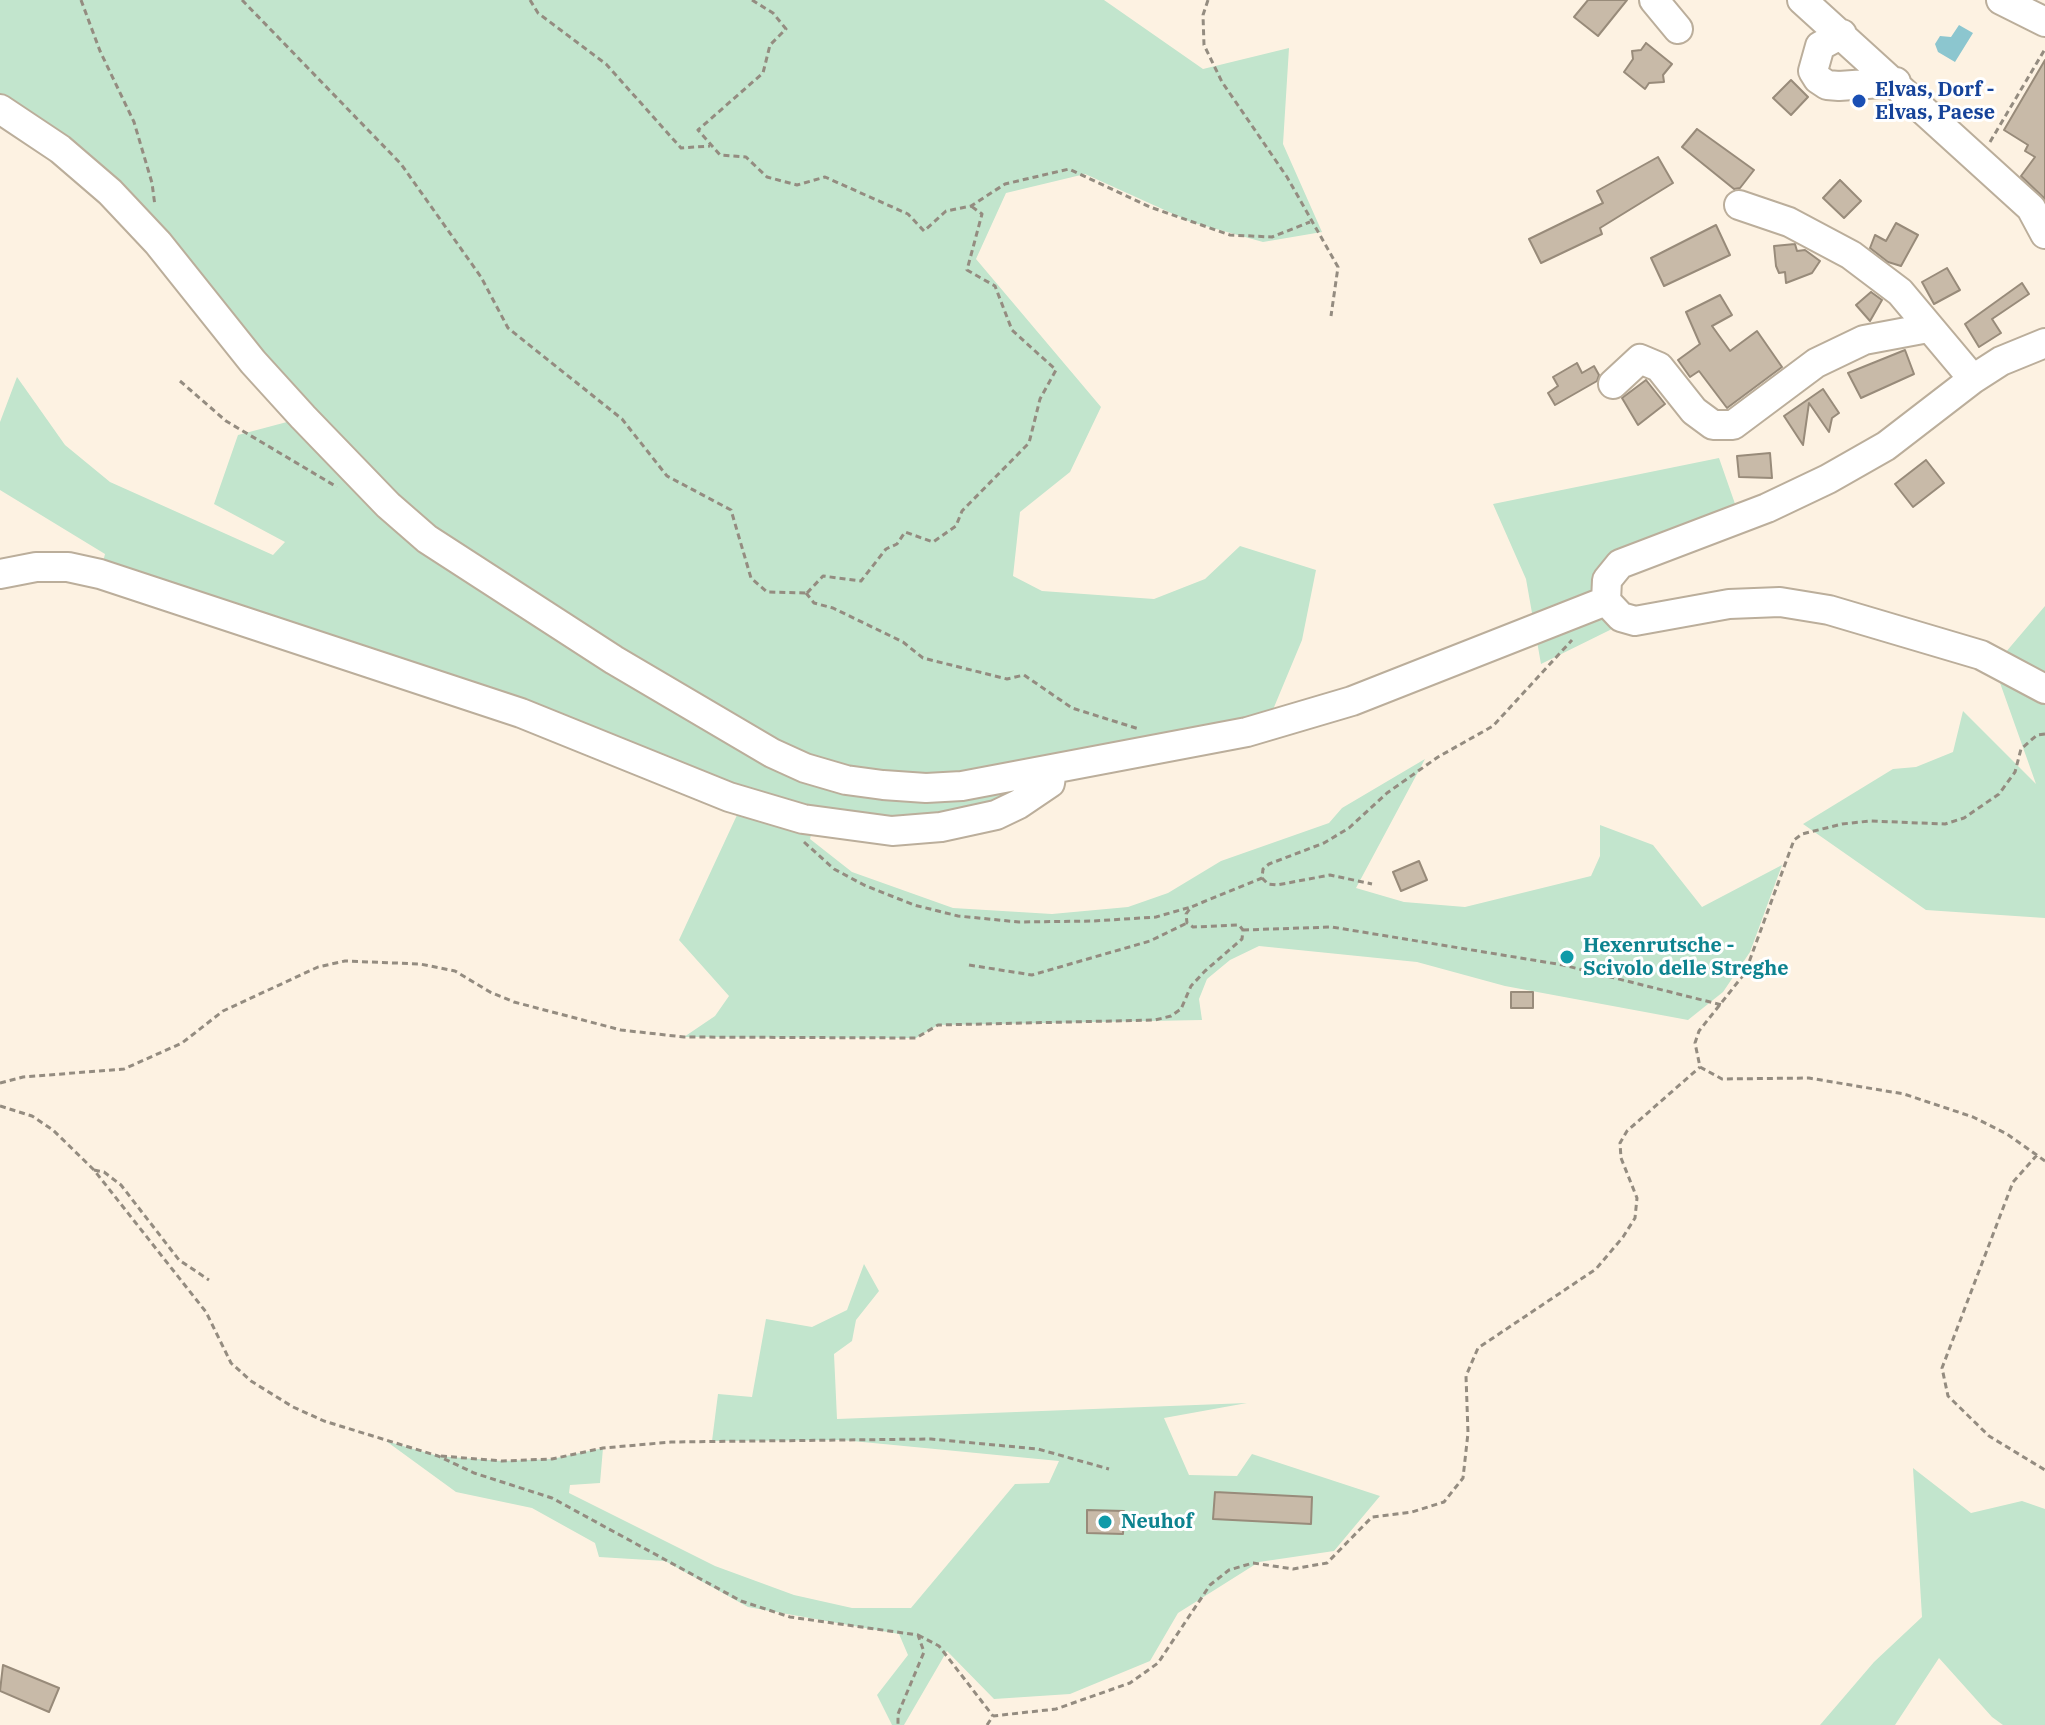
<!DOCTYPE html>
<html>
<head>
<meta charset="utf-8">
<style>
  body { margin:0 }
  canvas { display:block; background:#fdf2e2 }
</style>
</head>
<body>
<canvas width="2045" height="1725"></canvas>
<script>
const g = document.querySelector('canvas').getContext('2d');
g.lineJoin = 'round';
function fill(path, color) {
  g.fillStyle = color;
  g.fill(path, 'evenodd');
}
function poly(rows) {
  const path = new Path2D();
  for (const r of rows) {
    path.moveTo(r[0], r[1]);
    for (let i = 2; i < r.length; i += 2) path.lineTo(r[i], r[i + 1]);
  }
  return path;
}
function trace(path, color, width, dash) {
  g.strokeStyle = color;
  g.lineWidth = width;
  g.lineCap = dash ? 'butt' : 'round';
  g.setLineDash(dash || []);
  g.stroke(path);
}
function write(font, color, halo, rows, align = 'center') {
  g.font = font + ' "IBM Plex Serif",serif';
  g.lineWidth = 6;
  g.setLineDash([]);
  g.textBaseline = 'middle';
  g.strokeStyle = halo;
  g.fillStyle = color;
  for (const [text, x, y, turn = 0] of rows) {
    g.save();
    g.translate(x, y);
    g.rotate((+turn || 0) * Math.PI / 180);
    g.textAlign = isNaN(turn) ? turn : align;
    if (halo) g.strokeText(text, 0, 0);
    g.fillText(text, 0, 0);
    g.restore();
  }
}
fill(poly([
  [0,0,1104,0,1203,69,1289,48,1283,144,1322,232,1263,242,1191,222,1085,174,1006,193,976,259,1101,407,1070,472,1020,512,1013,576,1042,591,1154,599,1205,579,1240,546,1316,570,1302,640,1262,736,1069,776,1035,803,813,828,810,839,852,872,953,908,1052,914,1128,907,1168,893,1221,861,1329,823,1342,808,1425,759,1356,888,1404,902,1465,907,1591,876,1600,856,1600,825,1653,845,1702,907,1782,865,1750,952,1723,992,1688,1020,1505,986,1417,962,1259,946,1230,960,1207,979,1199,999,1202,1020,938,1025,916,1038,684,1037,715,1016,729,996,679,940,744,800,100,574,105,554,0,490,0,422,17,377,65,445,110,482,273,555,285,542,214,504,238,435,302,418,158,243,0,106],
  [1719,458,1741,521,1621,571,1615,591,1614,628,1541,664,1526,579,1493,504],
  [2045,606,2045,918,1926,910,1803,824,1893,769,1916,767,1953,752,1963,711,2036,784,1994,666],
  [864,1264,879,1291,856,1320,852,1341,834,1354,837,1419,1247,1403,1164,1418,1189,1475,1237,1476,1252,1454,1380,1496,1334,1551,1259,1562,1178,1613,1150,1661,1070,1694,994,1699,947,1651,904,1725,892,1725,877,1695,908,1655,899,1634,748,1607,665,1561,599,1557,595,1543,532,1508,456,1492,386,1441,438,1456,502,1461,552,1459,603,1448,600,1483,570,1485,569,1493,715,1566,794,1595,852,1608,911,1608,1015,1484,1049,1483,1059,1461,842,1440,712,1441,718,1394,752,1397,766,1319,812,1327,847,1310],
  [1913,1468,1971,1513,2022,1501,2045,1509,2045,1725,2003,1725,1992,1717,1939,1658,1895,1725,1820,1725,1874,1662,1922,1617]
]), '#c2e5cd');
fill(poly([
  [1959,25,1973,33,1955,62,1938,52,1935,44,1940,36,1951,37]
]), '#8cc6cf');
const building = poly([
  [1588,0,1627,0,1598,36,1574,17,1588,0],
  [1646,43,1672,64,1663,75,1664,82,1649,83,1645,89,1624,72,1633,59,1632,51,1641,50,1646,43],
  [2045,60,2045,199,2021,176,2035,157,2025,151,2028,145,2004,130,2045,60],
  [1791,80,1808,97,1791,115,1773,98,1791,80],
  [1697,129,1754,170,1740,188,1734,189,1682,147,1697,129],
  [1658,157,1673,183,1600,228,1602,234,1541,263,1529,239,1603,203,1597,191,1658,157],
  [1840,180,1861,201,1844,218,1823,198,1840,180],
  [1896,223,1918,235,1901,266,1888,262,1870,248,1875,235,1886,241,1896,223],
  [1716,225,1730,255,1664,286,1651,258,1716,225],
  [1795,244,1797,251,1805,250,1820,261,1812,273,1786,283,1785,272,1779,273,1776,266,1774,246,1795,244],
  [1947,268,1960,290,1934,304,1922,282,1947,268],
  [2022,283,2029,294,1992,319,2001,333,1979,347,1965,324,2022,283],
  [1871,292,1882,300,1870,321,1856,305,1871,292],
  [1720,295,1732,315,1712,326,1730,351,1757,331,1782,367,1727,408,1699,371,1690,377,1678,360,1700,344,1686,312,1720,295],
  [1905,350,1914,374,1861,398,1848,373,1905,350],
  [1577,363,1582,373,1594,366,1599,375,1597,381,1555,405,1548,393,1558,386,1553,377,1577,363],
  [1646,380,1665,404,1638,425,1622,398,1646,380],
  [1823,389,1839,413,1832,418,1829,432,1809,403,1803,445,1784,416,1823,389],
  [1770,453,1772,478,1739,477,1737,456,1770,453],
  [1926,460,1944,483,1913,507,1895,484,1926,460],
  [1419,861,1427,880,1401,891,1393,872,1419,861],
  [1511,992,1533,992,1533,1008,1511,1008,1511,992],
  [1215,1492,1312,1497,1311,1524,1213,1519,1215,1492],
  [1087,1510,1124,1511,1123,1534,1087,1533,1087,1510],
  [3,1665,59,1688,49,1712,0,1691,3,1665]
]);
fill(building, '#c8baa8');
trace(building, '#988b7a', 2);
const minor = poly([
  [1654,0,1678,29],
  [1802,0,2031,208,2045,234],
  [2001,0,2045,22],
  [1842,34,1820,46,1813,71,1818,79,1827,85,1839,86,1896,82],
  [0,109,60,149,110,192,158,243,253,362,303,417,388,505,427,539,614,660,772,753,805,768,846,780,883,785,926,788,962,786,1247,732,1352,701,1606,601],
  [1739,205,1789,222,1851,255,1900,292,1973,379],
  [1613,384,1640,359,1659,367,1694,411,1713,425,1733,425,1816,363,1864,340,1928,328],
  [0,574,36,567,68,567,100,574,521,713,729,797,803,819,892,831,941,827,996,815,1019,804,1050,783,1052,770],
  [1606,601,1607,580,1620,564,1767,508,1828,479,1886,446,1973,379,2001,361,2045,343],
  [1606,601,1621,617,1635,621,1729,604,1780,602,1829,610,1981,655,2045,689]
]);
trace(minor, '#bbae9b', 32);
trace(poly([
  [81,0,100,51,134,122,152,183,155,206],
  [242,0,401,164,481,277,508,328,622,419,667,476,731,510,751,578,767,592,806,593],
  [530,0,538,13,606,64,681,148,710,146],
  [752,0,773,13,786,29,770,45,763,73,698,130,720,155,746,157,767,177,797,185,825,177,908,214,924,231,946,211,971,206,1005,184,1069,169,1150,207,1230,235,1272,237,1310,222],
  [1208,0,1203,15,1204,45,1222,82,1287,177,1338,267,1331,316],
  [1990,142,2045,49],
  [180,381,226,421,337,487],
  [806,593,814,603,833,608,903,642,923,658,1007,679,1024,675,1072,708,1139,729],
  [807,593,823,576,861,581,886,549,897,544,905,532,933,542,956,526,962,511,1029,443,1040,399,1056,370,1012,330,995,286,967,270,982,214,971,206],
  [2045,734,2037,735,2021,749,2015,772,1999,794,1964,818,1945,824,1870,821,1842,824,1802,834,1794,840,1745,973,1699,1031,1695,1043,1700,1067,1722,1079,1809,1078,1904,1094,1973,1117,2007,1134,2045,1161],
  [804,842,834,869,864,885,914,905,958,916,1019,922,1094,921,1156,917,1191,907],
  [1262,878,1268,884,1277,885,1330,875,1372,884],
  [1243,930,1332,927,1563,965,1722,1005],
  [969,965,1032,975,1150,941,1187,923],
  [0,1083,23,1077,124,1069,182,1043,223,1011,318,967,345,961,420,964,455,971,490,992,514,1002,621,1030,684,1037,916,1038,938,1025,1155,1020,1171,1016,1181,1009,1191,986,1205,971,1242,939,1243,930,1239,925,1193,927,1187,923,1186,914,1191,907,1262,878,1263,869,1269,864,1324,843,1349,828,1387,793,1438,757,1493,726,1572,640],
  [0,1106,32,1116,53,1130,94,1170,206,1312,231,1363,251,1381,293,1407,324,1421,438,1456,474,1473,552,1498,741,1601,790,1617,918,1635,924,1652,898,1714,898,1725],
  [2037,1155,2013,1182,1942,1368,1948,1396,1989,1436,2045,1470],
  [94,1170,104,1172,121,1185,179,1260,209,1280],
  [441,1456,502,1461,552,1459,603,1448,671,1442,931,1439,1038,1449,1109,1469],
  [918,1635,939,1646,993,1716],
  [987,1725,993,1716,1056,1709,1130,1683,1158,1663,1210,1585,1229,1570,1253,1563,1293,1569,1327,1563,1372,1517,1412,1512,1444,1502,1463,1478,1468,1433,1466,1376,1478,1348,1596,1269,1623,1237,1635,1218,1637,1198,1621,1158,1620,1143,1627,1131,1700,1067]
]), '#948c80', 3, [6, 4]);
trace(minor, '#fff', 28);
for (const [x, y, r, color] of [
  [1859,101,8,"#1a4fb4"],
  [1567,957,8,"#0f9aa8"],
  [1105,1522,8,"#0f9aa8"]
]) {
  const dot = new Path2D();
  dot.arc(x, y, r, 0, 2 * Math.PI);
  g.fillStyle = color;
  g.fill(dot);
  trace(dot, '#fff', 3);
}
write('bold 20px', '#164399', '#fff', [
  ["Elvas, Dorf -",1875,90],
  ["Elvas, Paese",1875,113]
], 'left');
write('bold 20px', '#0d838f', '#fff', [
  ["Hexenrutsche -",1583,946],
  ["Scivolo delle Streghe",1583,969],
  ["Neuhof",1121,1522]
], 'left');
</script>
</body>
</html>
